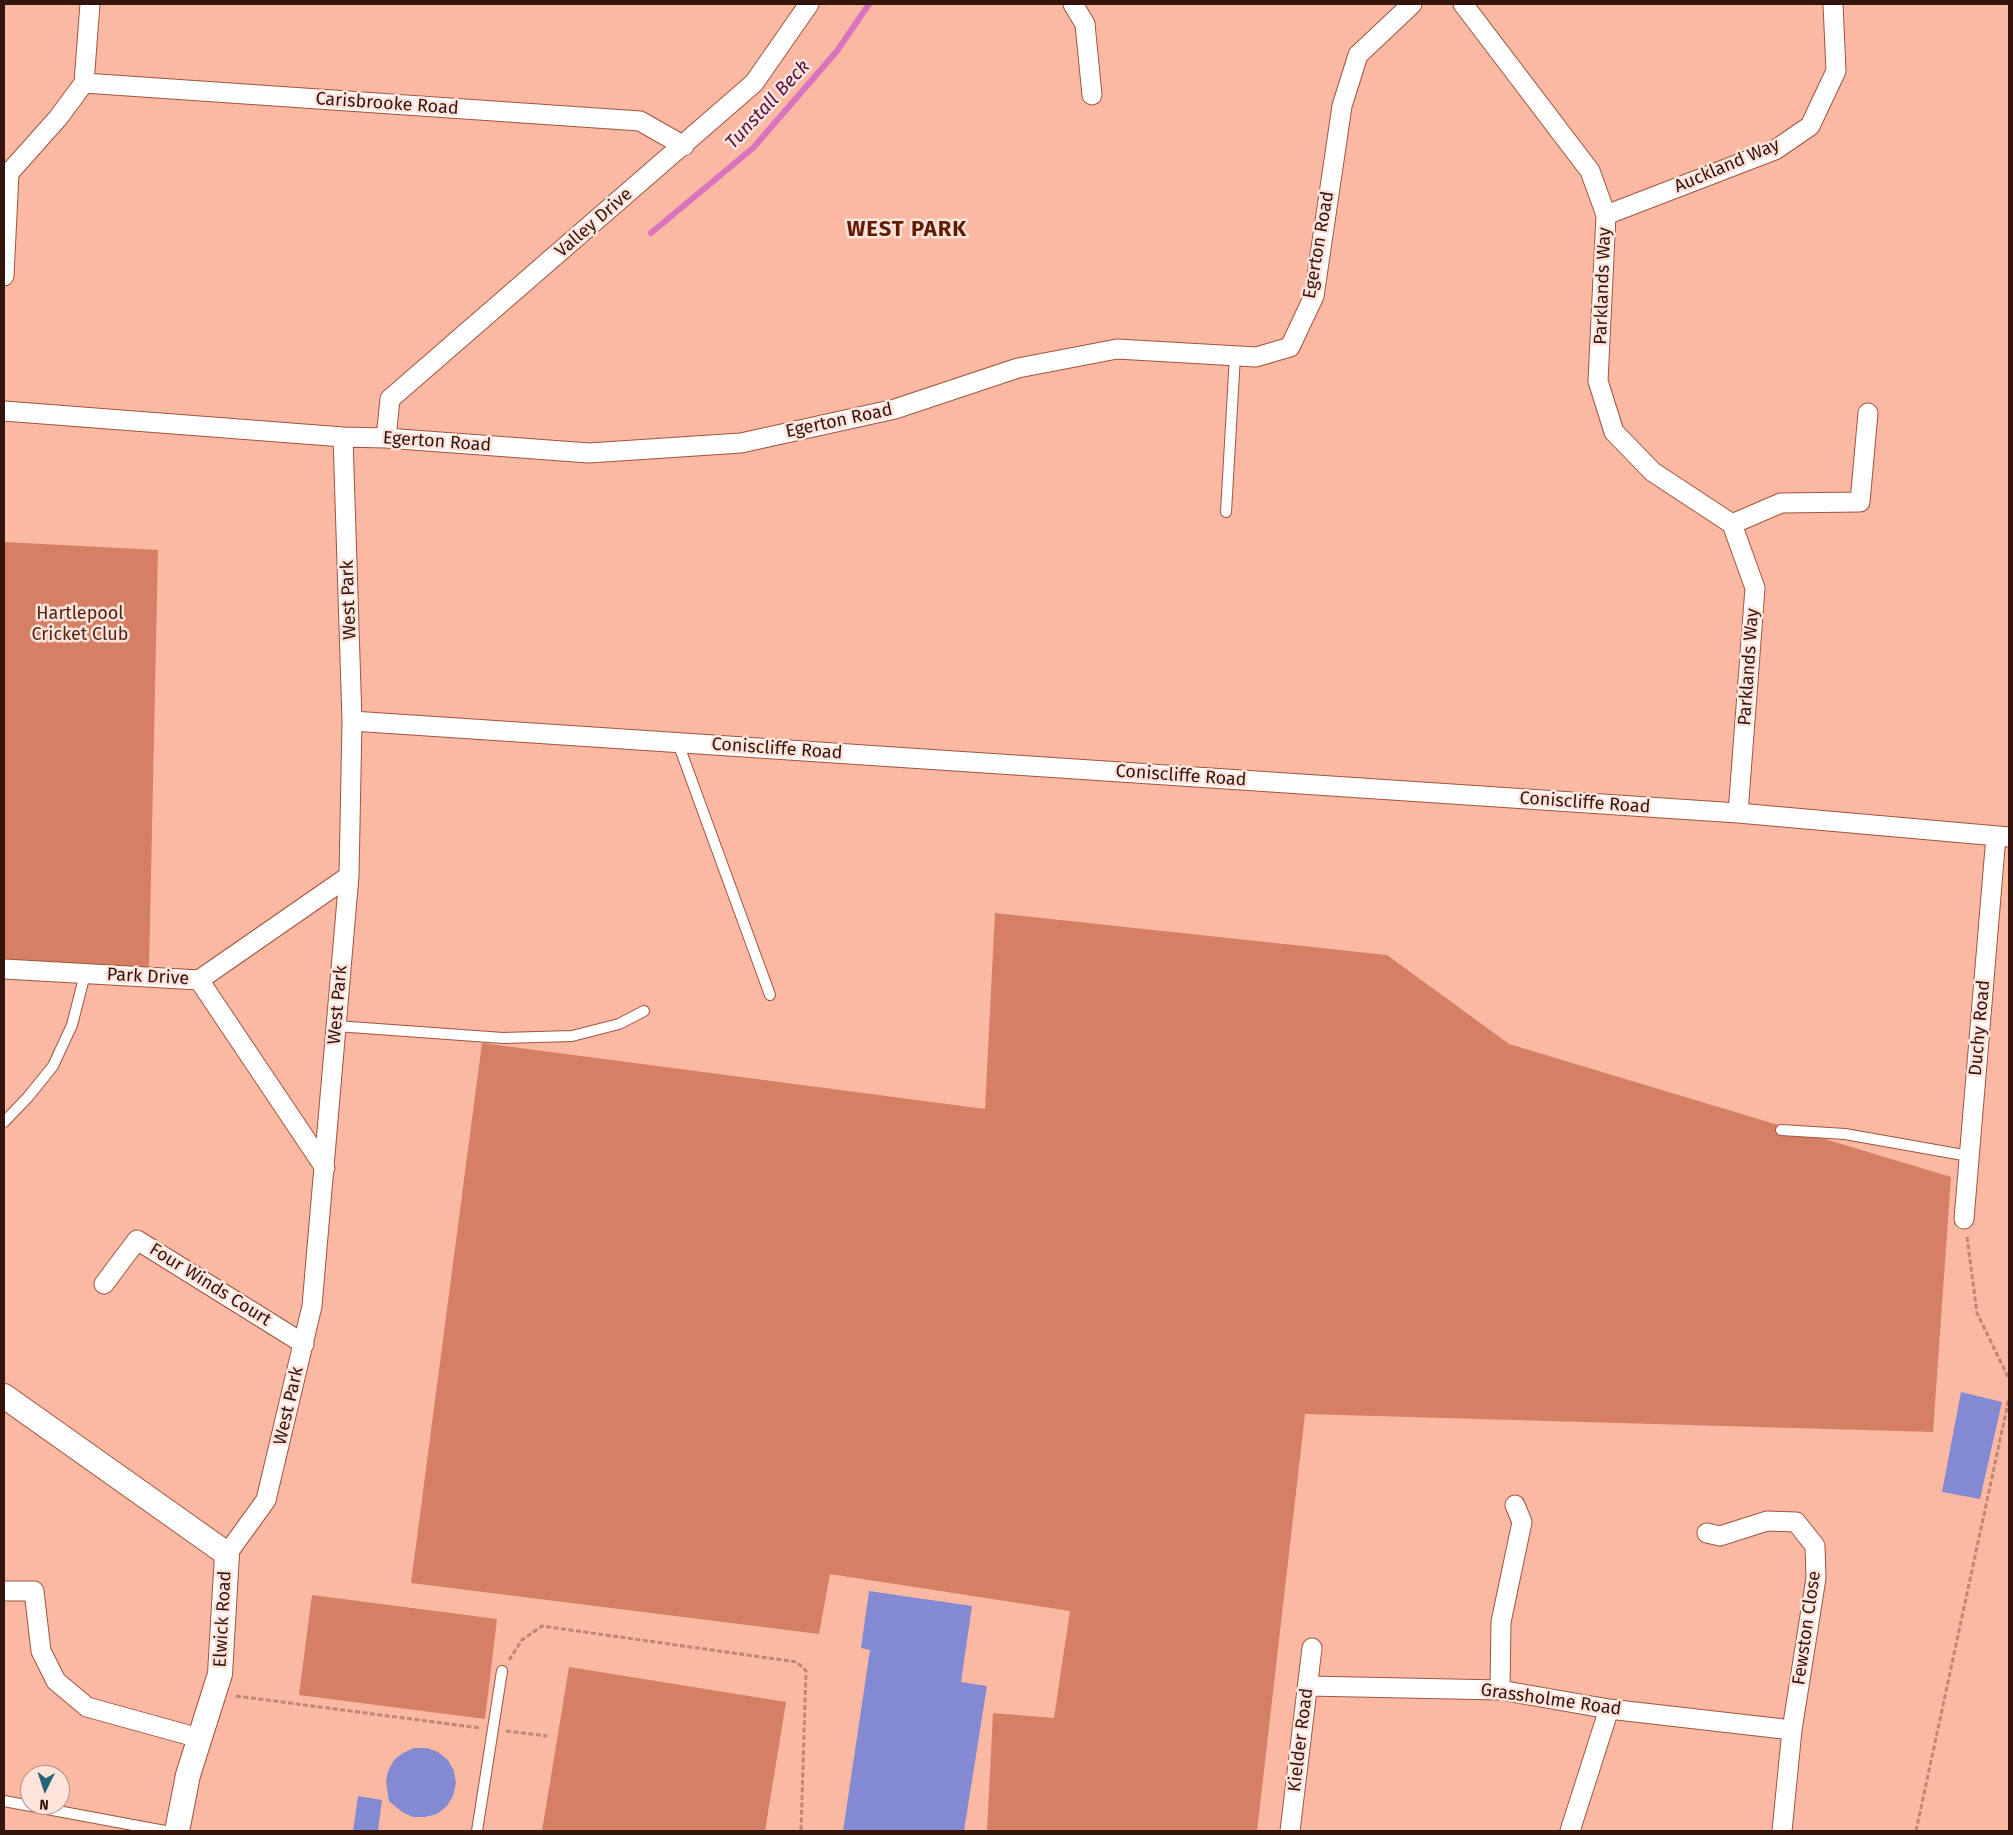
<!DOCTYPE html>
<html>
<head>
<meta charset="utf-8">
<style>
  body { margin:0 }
  #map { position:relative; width:2013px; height:1835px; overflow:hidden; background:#fbb8a2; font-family:"Fira Sans",sans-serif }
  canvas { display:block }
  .frame { position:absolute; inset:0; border:5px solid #33150b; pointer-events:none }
  .north { position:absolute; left:20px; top:1765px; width:50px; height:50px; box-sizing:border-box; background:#ffe4dc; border:1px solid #ad9188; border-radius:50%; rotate:184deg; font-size:14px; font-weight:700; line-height:20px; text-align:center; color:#33150b }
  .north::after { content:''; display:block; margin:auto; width:18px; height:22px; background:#216577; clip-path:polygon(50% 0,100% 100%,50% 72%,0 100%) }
</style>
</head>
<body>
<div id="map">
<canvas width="2013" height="1835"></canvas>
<div class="frame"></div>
<div class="north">N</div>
</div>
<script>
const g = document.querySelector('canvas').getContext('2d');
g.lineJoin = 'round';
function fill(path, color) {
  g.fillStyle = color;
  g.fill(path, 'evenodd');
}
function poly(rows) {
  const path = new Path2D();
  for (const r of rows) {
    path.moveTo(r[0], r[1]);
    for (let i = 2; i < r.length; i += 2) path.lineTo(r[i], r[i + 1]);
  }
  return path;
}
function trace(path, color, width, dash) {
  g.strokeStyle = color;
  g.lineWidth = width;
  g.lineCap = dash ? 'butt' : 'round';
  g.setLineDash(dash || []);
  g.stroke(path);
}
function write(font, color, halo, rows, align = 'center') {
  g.font = font + ' "Fira Sans",sans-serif';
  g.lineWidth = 5;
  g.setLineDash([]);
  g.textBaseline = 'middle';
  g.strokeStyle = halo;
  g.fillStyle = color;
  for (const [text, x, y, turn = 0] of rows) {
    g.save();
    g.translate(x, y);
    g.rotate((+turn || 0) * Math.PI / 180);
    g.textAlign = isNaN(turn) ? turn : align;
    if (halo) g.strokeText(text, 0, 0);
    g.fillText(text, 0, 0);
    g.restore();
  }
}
fill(poly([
  [4,542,158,550,149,969,4,960],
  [995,913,1387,955,1509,1044,1951,1177,1933,1432,1305,1414,1257,1831,987,1831,993,1713,1054,1718,1070,1611,830,1574,819,1634,411,1583,482,1043,985,1109],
  [312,1595,497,1619,485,1719,299,1695],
  [569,1667,786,1702,765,1831,542,1831]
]), '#d58064');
trace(poly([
  [651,233,753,148,837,51,869,4]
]), '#da73bd', 6);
fill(poly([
  [1961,1392,2002,1402,1980,1499,1942,1492],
  [869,1591,972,1606,961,1682,987,1686,964,1831,843,1831,870,1650,861,1648],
  [414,1748,427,1748,438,1752,448,1760,454,1771,456,1783,453,1796,447,1806,437,1814,425,1817,413,1817,402,1812,389,1801,386,1782,388,1771,394,1760,403,1753],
  [358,1796,382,1800,378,1831,353,1831]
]), '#838ad1');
const service = poly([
  [1226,512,1235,356],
  [678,743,770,995],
  [336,1026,503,1038,572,1036,619,1024,644,1011],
  [4,1122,28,1097,53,1066,72,1025,85,974],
  [1781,1130,1845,1134,1969,1156],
  [4,1801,165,1831],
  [477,1831,502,1671]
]);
const minor = poly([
  [1073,4,1085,24,1092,95],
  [1463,4,1590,171,1606,215,1598,381,1614,432,1653,472,1732,524,1755,588,1738,813],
  [84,83,640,121,684,146],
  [1606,215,1775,150,1810,126,1836,71,1833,4],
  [4,276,9,173,58,118,84,83,90,4],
  [4,411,343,437,386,438,589,453,741,443,895,409,1018,368,1117,349,1256,357,1290,347,1314,296,1342,106,1358,55,1412,4],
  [386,438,390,399,754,83,809,4],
  [1732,524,1781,503,1860,502,1868,413],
  [352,721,1738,813,2009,837],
  [4,969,199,980,349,876],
  [199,980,325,1168],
  [1964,1219,1996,836],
  [104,1284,137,1240,304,1344],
  [1707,1533,1720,1536,1767,1521,1796,1522,1815,1546,1816,1578,1792,1730,1782,1831],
  [227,1554,266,1500,312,1306,349,876,352,721,343,437],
  [4,1591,34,1591,41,1651,56,1681,87,1707,199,1738],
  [1308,1686,1500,1690,1609,1709,1792,1730],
  [1500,1690,1501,1622,1522,1522,1515,1505],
  [1290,1831,1312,1648],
  [1570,1831,1609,1709]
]);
const tertiary = poly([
  [4,1396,227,1554,220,1674,188,1775,177,1831]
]);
trace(service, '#9f553d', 12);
trace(minor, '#9f553d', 21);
trace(tertiary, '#9f553d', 26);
trace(poly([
  [1967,1237,1977,1313,2009,1379],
  [509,1660,522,1640,542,1626,797,1662,806,1671,801,1831],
  [236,1696,480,1728],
  [506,1731,547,1736],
  [1916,1831,2009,1398]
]), '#be8674', 3, [5, 2.5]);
trace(service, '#fff', 10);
trace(minor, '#fff', 19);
trace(tertiary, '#fff', 24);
write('18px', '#33150b', '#ffe4dc', [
  ["Carisbrooke Road",387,104,4],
  ["Auckland Way",1727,166,-23],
  ["Valley Drive",594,223,-41],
  ["Egerton Road",1319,245,-80],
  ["Parklands Way",1603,286,-88],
  ["Egerton Road",839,421,-12],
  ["Egerton Road",437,442,4],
  ["West Park",349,600,-92],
  ["Parklands Way",1749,667,-86],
  ["Coniscliffe Road",777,749,4],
  ["Coniscliffe Road",1181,776,4],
  ["Coniscliffe Road",1585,803,4],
  ["Park Drive",148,977,3],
  ["West Park",338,1005,-85],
  ["Duchy Road",1980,1028,-85],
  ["Four Winds Court",210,1285,32],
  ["West Park",289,1406,-77],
  ["Elwick Road",223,1619,-87],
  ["Fewston Close",1807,1628,-82],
  ["Grassholme Road",1551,1700,8],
  ["Kielder Road",1301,1740,-83]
]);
write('18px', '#532415', '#ffe4dc', [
  ["Hartlepool",80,614],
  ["Cricket Club",80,635]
]);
write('italic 19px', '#511142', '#ffe4dc', [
  ["Tunstall Beck",768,105,-47]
]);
g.letterSpacing = '1px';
write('bold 22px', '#601c01', '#ffe4dc', [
  ["WEST PARK",907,230]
]);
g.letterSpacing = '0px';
</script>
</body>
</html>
